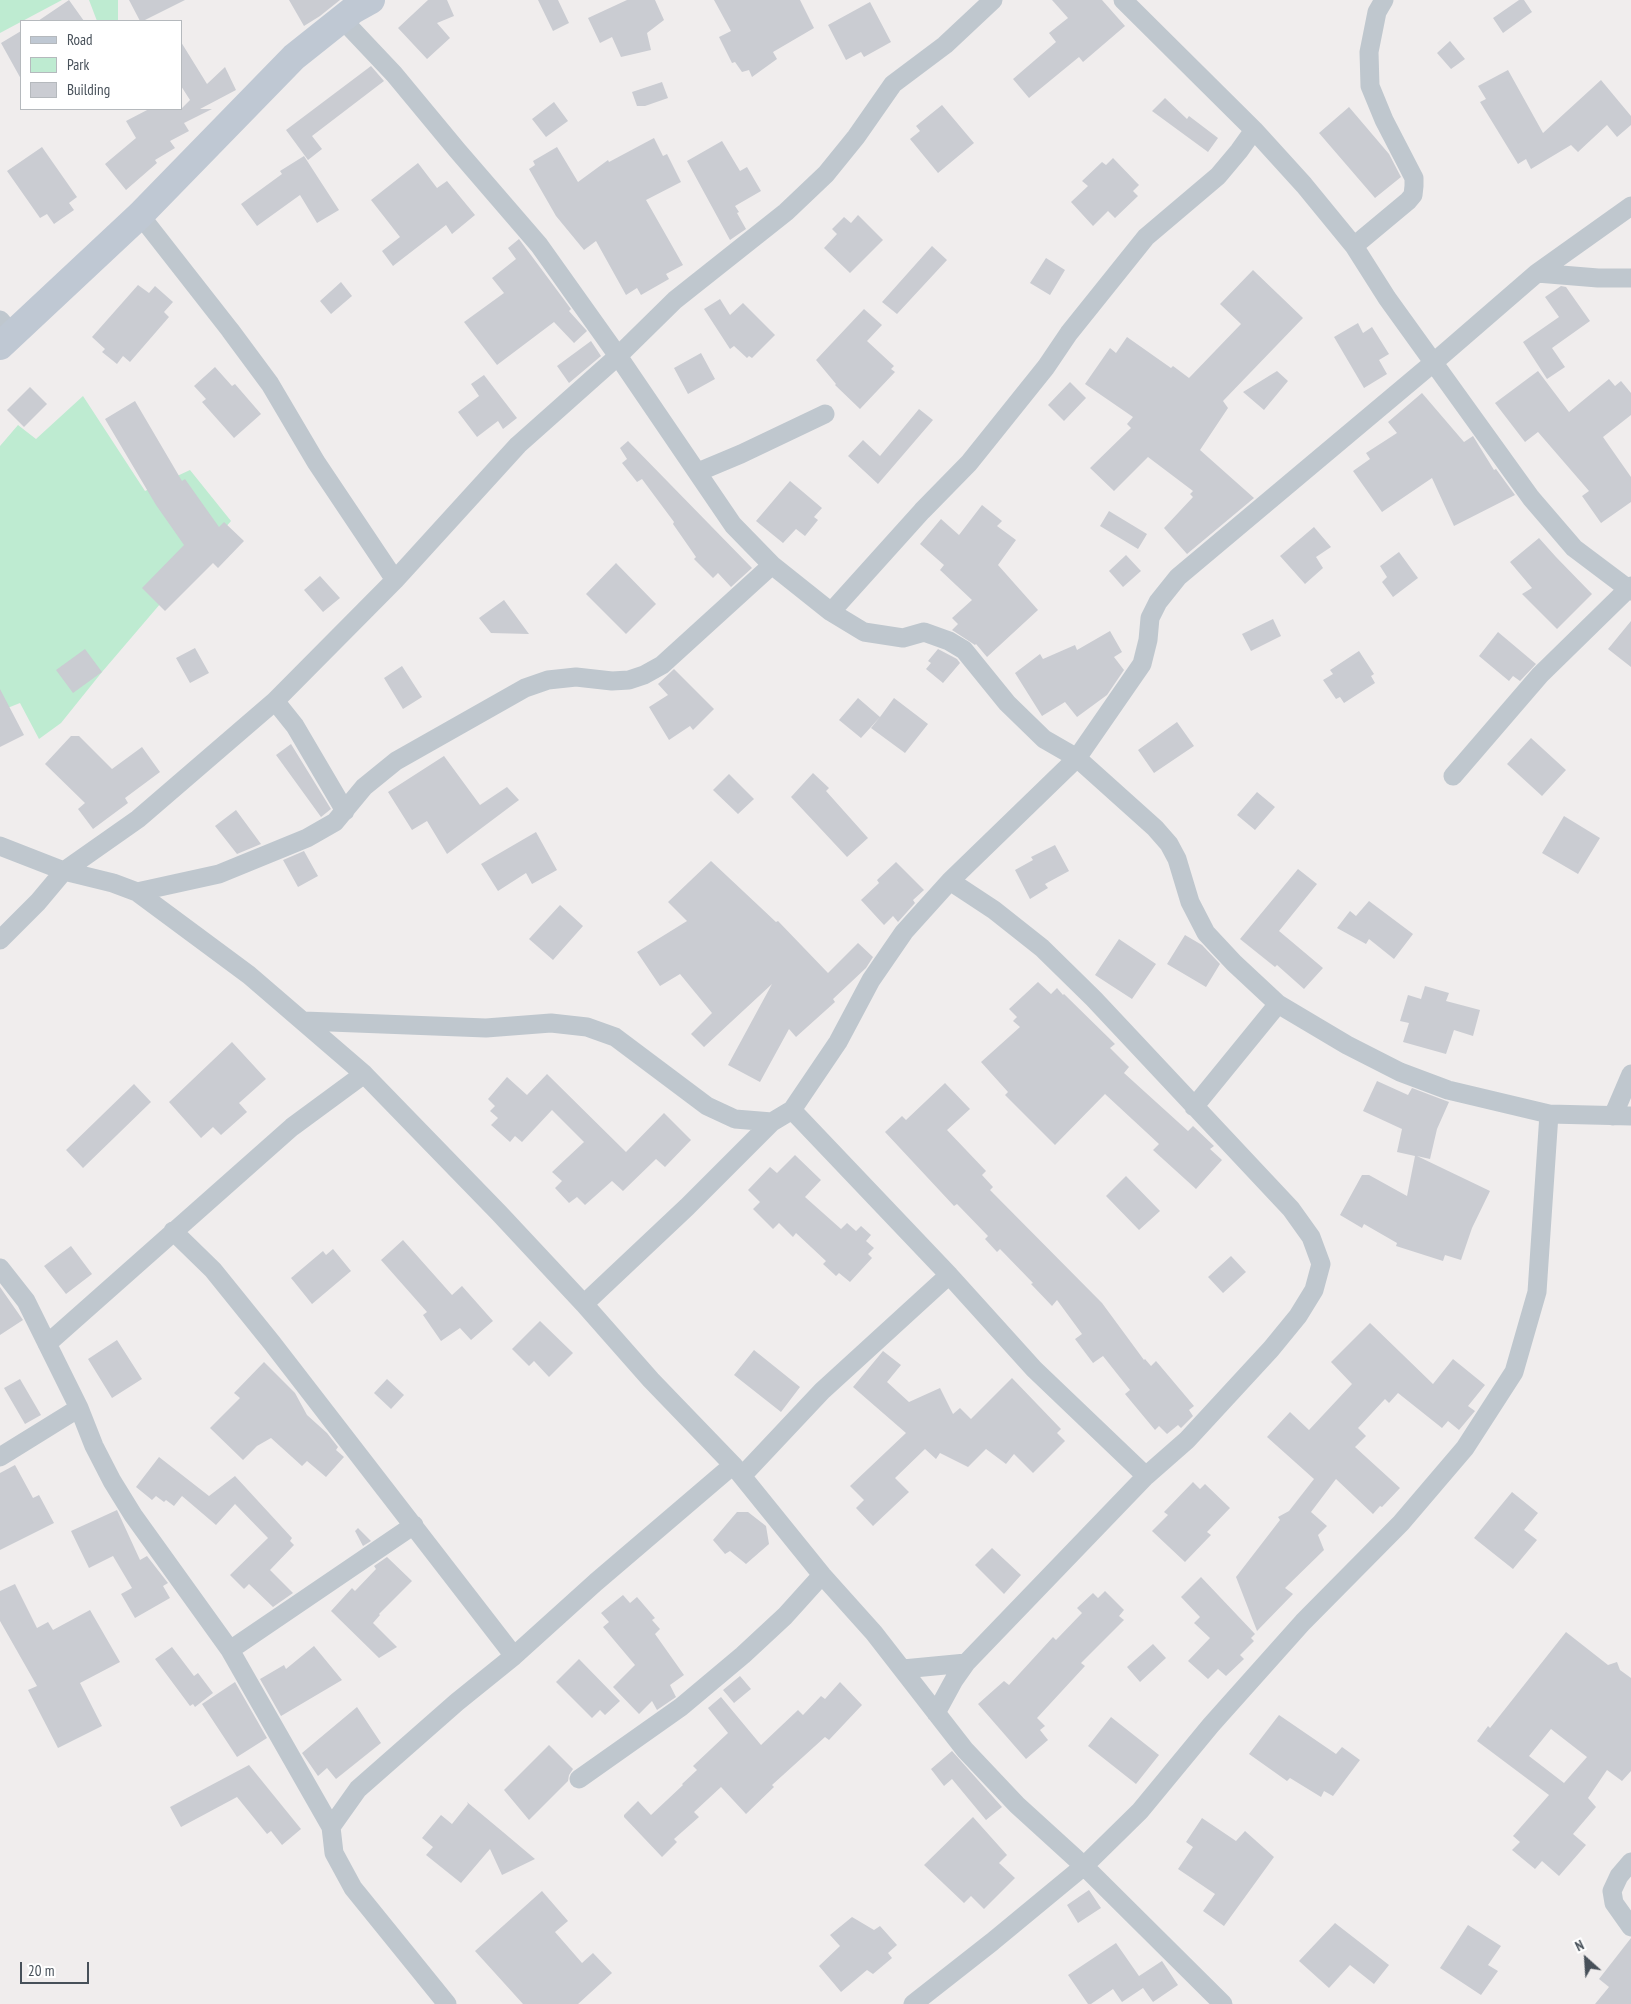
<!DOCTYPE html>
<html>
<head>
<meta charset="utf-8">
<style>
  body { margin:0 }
  #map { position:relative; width:1631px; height:2004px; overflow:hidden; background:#f0eded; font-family:"PT Sans Narrow",sans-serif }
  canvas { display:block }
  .legend { position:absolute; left:20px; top:20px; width:162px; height:90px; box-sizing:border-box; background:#fff; border:1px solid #b5b9bd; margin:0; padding:6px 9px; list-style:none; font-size:15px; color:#475059 }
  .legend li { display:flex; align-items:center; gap:10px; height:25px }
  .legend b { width:25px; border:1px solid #b5b9bd }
  .north { position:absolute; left:1561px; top:1934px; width:50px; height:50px; -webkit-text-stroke:4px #fff; paint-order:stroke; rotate:334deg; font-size:14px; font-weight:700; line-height:20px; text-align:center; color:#475059 }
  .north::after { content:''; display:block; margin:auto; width:18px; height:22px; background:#475059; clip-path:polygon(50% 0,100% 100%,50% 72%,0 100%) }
  .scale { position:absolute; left:20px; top:1962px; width:69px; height:22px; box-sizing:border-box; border:2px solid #475059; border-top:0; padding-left:6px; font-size:15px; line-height:18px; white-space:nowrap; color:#475059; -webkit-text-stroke:4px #fff; paint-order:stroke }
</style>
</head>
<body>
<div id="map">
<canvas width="1631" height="2004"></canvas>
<ul class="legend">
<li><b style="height:6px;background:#bfc8d3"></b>Road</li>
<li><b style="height:14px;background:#beebd1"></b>Park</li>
<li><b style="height:14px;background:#caccd2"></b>Building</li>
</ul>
<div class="north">N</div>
<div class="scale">20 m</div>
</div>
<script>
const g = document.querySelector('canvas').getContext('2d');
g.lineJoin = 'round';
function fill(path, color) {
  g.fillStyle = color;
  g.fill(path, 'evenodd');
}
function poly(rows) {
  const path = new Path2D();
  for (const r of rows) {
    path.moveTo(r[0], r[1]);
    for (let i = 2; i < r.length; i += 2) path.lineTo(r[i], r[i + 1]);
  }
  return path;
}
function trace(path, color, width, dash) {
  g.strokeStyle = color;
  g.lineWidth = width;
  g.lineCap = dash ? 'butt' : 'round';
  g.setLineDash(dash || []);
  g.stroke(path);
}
fill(poly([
  [0,0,62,0,0,33],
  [89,0,118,0,118,21,97,21],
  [83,396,145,491,190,470,231,521,102,672,61,723,39,739,20,703,0,711,0,446,18,425,36,439]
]), '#beebd1');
fill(poly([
  [69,0,84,21,38,21],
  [129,0,185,0,143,21,140,21],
  [289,0,340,0,320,16,304,26],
  [428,0,447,0,454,16,437,23,450,38,427,59,398,28],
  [538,0,558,0,569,23,553,31],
  [627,0,655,0,664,20,647,33,651,50,621,57,612,37,600,43,588,18],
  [714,0,800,0,814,28,773,52,777,59,752,77,749,70,742,72,735,62,732,63,719,37,731,31],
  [1052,0,1102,0,1125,26,1083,62,1079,57,1029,98,1013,79,1056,42,1049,33,1068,18],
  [1519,0,1524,0,1532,12,1503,33,1493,18],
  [870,2,891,42,864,57,861,52,846,60,828,25],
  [21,31,21,79,1,43],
  [1450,41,1465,59,1451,69,1437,53],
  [181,42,207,84,225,67,236,90,200,109,212,109,184,123,189,131,170,141,175,148,155,160,157,163,126,190,105,164,136,138,126,121,149,109,181,109,190,100,181,86],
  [371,66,384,81,312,136,322,149,308,160,286,130],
  [1508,70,1543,133,1601,80,1631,116,1631,125,1617,137,1607,125,1578,152,1571,145,1531,169,1526,159,1518,164,1480,102,1486,99,1478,86],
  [662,82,668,98,645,106,637,106,632,92],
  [1165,98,1187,119,1189,116,1218,138,1208,152,1152,111],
  [554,102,568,121,546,137,532,119],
  [942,105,974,143,938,173,910,139,920,131,916,126],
  [1349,107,1389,154,1401,177,1375,198,1319,133],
  [654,138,663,156,667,154,681,182,646,200,683,265,666,274,669,279,641,295,637,288,626,295,596,241,584,250,556,216,529,169,535,165,533,161,557,147,578,182,608,160,609,162],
  [722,141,740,171,747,167,761,191,735,206,739,212,737,213,746,229,730,240,687,161],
  [42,147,77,197,69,203,74,210,54,224,47,214,40,218,7,171],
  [304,156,339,210,317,223,300,195,257,226,241,204,282,174,280,171],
  [1113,158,1139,185,1133,191,1138,196,1115,218,1108,211,1093,226,1071,202,1088,186,1082,181,1102,162,1106,165],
  [418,163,437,188,447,181,475,215,452,234,446,225,393,266,382,251,400,237,371,200],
  [858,215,883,240,850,273,824,248,837,234,832,229,844,217,851,223],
  [519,239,571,309,569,311,587,331,574,343,554,322,497,365,464,322,504,293,492,278,516,259,508,248],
  [932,246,947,260,897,314,882,302],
  [1046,258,1065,270,1050,295,1030,283],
  [1253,270,1303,318,1223,401,1228,408,1200,450,1254,498,1187,554,1164,528,1193,497,1190,494,1193,491,1148,457,1114,491,1090,468,1131,428,1127,424,1133,417,1085,384,1110,348,1116,353,1127,337,1171,368,1173,366,1189,378,1241,324,1220,304],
  [341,282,352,296,331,314,320,301],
  [138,285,149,293,155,286,173,302,164,312,169,317,130,362,123,356,117,364,102,352,105,349,92,337],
  [1561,286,1566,287,1590,321,1552,348,1565,367,1547,379,1523,342,1559,317,1545,297],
  [720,299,730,315,743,303,775,335,752,358,749,356,747,358,734,346,730,349,704,309],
  [864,309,882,325,867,341,894,366,891,369,895,372,860,409,835,385,836,384,816,360],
  [1358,323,1363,333,1372,327,1389,354,1379,360,1387,374,1364,388,1334,337],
  [591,341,601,356,569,383,557,366],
  [701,353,715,379,688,394,674,368],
  [215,367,232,386,235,384,261,414,234,438,202,402,206,399,194,386],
  [1277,371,1288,381,1264,410,1243,392],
  [1538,371,1569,412,1609,379,1615,386,1621,381,1631,393,1631,415,1603,437,1631,477,1631,502,1601,523,1582,496,1589,491,1538,432,1525,442,1495,403],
  [484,375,517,418,503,429,498,421,477,437,458,412,479,396,471,384],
  [1070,382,1086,398,1064,421,1048,405],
  [30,387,47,404,24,427,7,410],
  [1422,393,1464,442,1473,436,1494,470,1496,469,1515,495,1454,526,1432,478,1382,512,1353,471,1370,459,1366,453,1397,433,1388,422],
  [135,401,182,481,185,479,219,527,224,522,244,541,218,568,213,563,165,611,142,588,184,545,156,505,105,419],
  [919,409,933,420,878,484,848,456,863,440,880,456],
  [628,441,752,568,731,587,718,573,713,578,694,559,696,557,673,524,674,522,642,479,637,482,622,463,627,459,620,448],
  [790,481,822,508,814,517,818,520,805,536,796,529,783,543,756,521],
  [982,505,1002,521,997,526,1016,540,998,565,1038,610,987,657,976,644,975,645,952,630,958,624,952,618,972,600,940,570,944,565,920,544,941,519,959,535],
  [1109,511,1147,534,1138,549,1100,526],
  [1314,527,1331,547,1316,557,1323,568,1305,584,1280,556],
  [1539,538,1556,557,1592,594,1557,629,1522,594,1532,588,1510,562],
  [1399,552,1418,578,1393,597,1382,582,1387,577,1380,566],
  [1126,555,1141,571,1123,587,1109,571],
  [616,563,656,604,626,634,586,594],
  [320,576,340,598,323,612,304,590],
  [504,600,529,634,491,633,479,618],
  [1273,619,1281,636,1251,651,1242,634],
  [1631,621,1631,667,1608,649],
  [1110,631,1122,652,1114,657,1124,670,1107,695,1077,717,1065,702,1042,716,1015,673,1040,654,1043,659,1075,645,1077,650],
  [1498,632,1536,664,1520,681,1513,676,1509,681,1479,656],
  [195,648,209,673,190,683,176,658],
  [85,649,102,672,73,693,56,670],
  [938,649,957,659,960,663,943,683,926,669,931,663,928,661],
  [1359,651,1374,674,1371,676,1375,683,1344,703,1340,697,1336,699,1323,680,1333,674,1330,670],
  [402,666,422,697,403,709,384,678],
  [674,669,714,709,693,730,690,726,669,740,649,707,668,695,658,684],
  [0,689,24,735,0,747],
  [858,698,880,717,894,698,928,724,905,753,871,728,880,717,861,738,839,720],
  [1177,722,1194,746,1154,773,1138,750],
  [71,736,79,736,112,769,142,747,160,772,125,798,128,803,93,829,78,809,85,803,45,764],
  [1531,738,1566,770,1542,796,1507,764],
  [291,744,331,809,321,817,276,755],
  [444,756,480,805,507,787,519,800,447,854,427,821,412,830,388,792],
  [813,773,829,788,826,791,868,838,847,857,791,797],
  [729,774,754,799,738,814,713,790],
  [1257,792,1275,807,1255,830,1237,815],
  [236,810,261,844,237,854,215,826],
  [1564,816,1600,838,1578,874,1542,853],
  [536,832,557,870,532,884,526,873,498,891,481,864],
  [1055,845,1069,871,1045,884,1048,888,1030,899,1015,870,1033,860,1031,857],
  [304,851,318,876,298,887,283,860],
  [711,861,776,922,778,921,828,973,858,943,873,957,866,968,833,999,835,1002,796,1037,789,1029,760,1082,728,1065,772,984,704,1047,691,1034,712,1013,680,974,660,986,637,952,687,921,668,902],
  [896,862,924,890,913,900,915,903,898,922,893,916,884,925,861,900,879,883,877,880],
  [1298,869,1317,884,1279,931,1323,968,1304,989,1277,965,1275,967,1240,939],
  [1369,901,1413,934,1394,959,1369,939,1366,944,1337,928,1350,911,1356,916],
  [560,905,583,926,553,960,529,939],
  [1185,935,1202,945,1220,964,1206,987,1167,964],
  [1119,939,1156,964,1132,999,1095,975],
  [1038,982,1051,994,1057,988,1063,995,1064,994,1115,1044,1110,1048,1129,1067,1124,1073,1188,1131,1193,1126,1214,1146,1210,1149,1222,1160,1196,1189,1153,1150,1159,1144,1105,1094,1055,1145,1005,1095,1008,1092,981,1062,1020,1027,1013,1021,1017,1017,1009,1009],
  [1425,986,1449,993,1446,1001,1480,1010,1473,1036,1454,1030,1446,1054,1403,1042,1409,1023,1400,1021,1408,995,1421,999],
  [232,1042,266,1079,239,1103,247,1112,221,1135,213,1127,201,1138,169,1102],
  [547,1074,626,1152,664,1113,691,1140,665,1167,656,1159,623,1191,612,1181,585,1205,577,1197,569,1203,555,1188,562,1181,552,1172,584,1142,552,1110,522,1142,515,1136,510,1142,491,1125,498,1118,490,1111,495,1106,488,1099,507,1077,527,1095],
  [1377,1081,1408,1095,1412,1088,1449,1102,1437,1129,1430,1159,1417,1156,1490,1191,1472,1228,1461,1260,1445,1255,1443,1261,1396,1246,1397,1243,1364,1224,1362,1228,1340,1215,1362,1175,1369,1175,1407,1196,1415,1156,1397,1152,1402,1129,1363,1111],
  [945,1083,970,1109,947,1130,986,1171,982,1175,993,1187,990,1190,1102,1303,1144,1360,1145,1359,1151,1366,1156,1361,1194,1406,1189,1410,1193,1416,1181,1428,1178,1425,1167,1434,1159,1426,1155,1430,1125,1394,1130,1390,1103,1356,1093,1363,1075,1339,1082,1334,1057,1300,1052,1306,1031,1284,1033,1283,1000,1249,997,1252,985,1239,988,1236,957,1204,954,1206,885,1132,902,1116,906,1120],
  [134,1084,151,1102,83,1168,66,1150],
  [795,1155,821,1180,805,1197,841,1229,847,1223,856,1231,861,1226,871,1235,866,1241,874,1248,868,1254,872,1258,850,1282,839,1273,836,1276,823,1264,826,1261,796,1233,793,1237,779,1223,773,1229,753,1209,760,1202,748,1190,770,1167,777,1173],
  [1126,1176,1160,1211,1139,1230,1106,1196],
  [403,1240,452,1295,462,1286,493,1321,471,1340,460,1328,441,1341,423,1315,427,1312,381,1260],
  [71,1246,92,1274,66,1294,44,1266],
  [333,1249,351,1271,312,1304,291,1278,323,1251,326,1255],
  [1231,1256,1246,1272,1223,1293,1208,1277],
  [0,1287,23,1320,0,1335],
  [540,1321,573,1353,549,1377,534,1361,529,1366,512,1349],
  [1370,1323,1433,1384,1453,1359,1485,1385,1468,1406,1475,1411,1459,1430,1448,1421,1442,1428,1398,1393,1389,1403,1385,1399,1358,1428,1366,1436,1355,1447,1400,1488,1382,1507,1380,1506,1373,1514,1336,1479,1311,1512,1327,1526,1318,1535,1324,1550,1285,1588,1293,1594,1257,1631,1236,1577,1280,1520,1278,1517,1289,1511,1314,1479,1267,1437,1290,1412,1309,1430,1352,1384,1331,1362],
  [117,1340,142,1379,112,1398,88,1359],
  [754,1350,800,1387,781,1412,734,1375],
  [883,1351,901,1365,887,1382,909,1402,940,1388,953,1414,960,1408,971,1419,1012,1378,1061,1429,1057,1433,1065,1441,1033,1473,1014,1454,1006,1464,986,1449,968,1467,940,1453,936,1459,925,1449,895,1478,909,1492,873,1526,856,1508,864,1500,850,1486,906,1433,853,1387],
  [264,1362,295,1393,307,1415,327,1433,338,1447,336,1450,344,1457,326,1477,307,1461,302,1466,271,1438,257,1446,243,1460,210,1428,240,1398,234,1393],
  [20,1379,41,1415,25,1424,4,1388],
  [387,1379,404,1395,391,1409,374,1393],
  [159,1457,209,1496,235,1476,292,1538,290,1541,294,1545,270,1570,293,1593,273,1607,249,1584,244,1589,230,1575,268,1538,235,1504,216,1525,182,1496,174,1506,166,1500,164,1502,156,1496,152,1500,136,1487],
  [15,1465,33,1498,39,1495,54,1523,0,1550,0,1473],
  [1193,1482,1200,1489,1205,1484,1230,1508,1207,1532,1211,1535,1185,1562,1152,1531,1168,1515,1164,1512],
  [1512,1492,1538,1513,1524,1530,1537,1540,1513,1569,1474,1538],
  [117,1510,140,1560,147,1556,168,1583,163,1586,170,1598,135,1618,121,1594,132,1588,113,1556,89,1568,71,1531],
  [737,1512,748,1512,766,1526,769,1544,746,1564,730,1551,725,1554,713,1540],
  [358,1528,371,1541,363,1546,355,1531],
  [992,1548,1021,1575,1004,1594,975,1565],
  [387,1557,412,1581,379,1614,380,1615,373,1623,397,1647,379,1658,331,1611,352,1588,355,1591,376,1569,374,1566],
  [1201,1577,1255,1634,1251,1638,1254,1641,1240,1655,1244,1659,1226,1676,1218,1669,1208,1679,1188,1661,1210,1638,1194,1623,1200,1617,1181,1597],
  [15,1584,37,1628,48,1622,53,1630,90,1610,120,1662,80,1683,102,1726,58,1748,28,1690,37,1686,0,1621,0,1591],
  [1105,1591,1124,1610,1119,1616,1124,1620,1081,1663,1085,1666,1037,1718,1045,1726,1040,1730,1048,1740,1026,1759,978,1704,1004,1681,1009,1685,1053,1637,1056,1640,1082,1613,1077,1608,1093,1593,1098,1598],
  [623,1595,630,1603,637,1597,655,1618,652,1620,660,1629,655,1634,684,1675,670,1685,676,1697,657,1710,652,1701,639,1714,613,1687,635,1665,603,1627,609,1622,601,1613],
  [1566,1632,1608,1665,1617,1662,1620,1670,1631,1678,1631,1771,1622,1781,1607,1770,1588,1798,1596,1807,1573,1834,1586,1845,1559,1876,1542,1861,1535,1869,1512,1850,1520,1842,1513,1836,1549,1795,1477,1741,1488,1726,1490,1728],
  [1551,1729,1587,1757,1564,1783,1529,1756],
  [1153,1644,1166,1658,1140,1682,1127,1667],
  [314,1646,342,1680,281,1716,260,1679,284,1665,286,1669],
  [172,1647,194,1676,198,1673,213,1693,195,1707,193,1704,190,1706,155,1659],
  [579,1659,620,1701,605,1715,600,1710,592,1718,556,1682],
  [740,1676,751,1689,734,1703,723,1690],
  [235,1682,267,1738,237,1757,202,1704],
  [840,1682,862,1705,829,1740,825,1737,772,1785,774,1787,746,1814,721,1787,694,1812,699,1817,674,1839,677,1842,662,1857,624,1817,624,1815,638,1801,651,1815,683,1785,682,1784,697,1770,693,1766,728,1733,708,1708,721,1697,761,1745,798,1710,803,1715,821,1696,825,1699],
  [357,1707,381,1743,336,1779,327,1768,318,1776,302,1753],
  [1279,1715,1336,1754,1342,1747,1360,1760,1333,1796,1324,1791,1321,1797,1290,1778,1287,1781,1249,1754],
  [1111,1717,1159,1755,1136,1784,1088,1746],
  [549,1745,573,1769,569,1775,568,1781,529,1820,504,1790],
  [952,1751,1002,1807,986,1820,952,1779,944,1786,931,1769],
  [249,1765,301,1829,282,1845,271,1831,267,1834,237,1797,181,1827,170,1807],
  [467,1802,503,1832,535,1859,502,1875,490,1849,461,1883,426,1855,433,1847,422,1838,441,1815,452,1824,468,1804],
  [973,1817,1007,1855,999,1863,1015,1878,984,1909,971,1896,964,1903,924,1865],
  [1202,1818,1236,1841,1245,1831,1274,1857,1224,1926,1203,1911,1215,1894,1178,1869,1193,1847,1186,1842],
  [1089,1890,1101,1908,1078,1923,1067,1905],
  [542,1891,568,1921,555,1932,582,1963,593,1953,612,1973,578,2004,523,2004,475,1951],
  [852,1917,874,1930,880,1926,897,1945,888,1953,892,1958,873,1974,867,1970,841,1992,819,1966,840,1946,830,1935],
  [1335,1923,1389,1965,1374,1984,1350,1965,1329,1988,1299,1961],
  [1468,1925,1501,1946,1488,1965,1498,1971,1481,1995,1440,1968],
  [1631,1938,1631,2004,1595,2004,1609,1987,1599,1979],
  [1116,1943,1139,1976,1162,1961,1178,1985,1153,2002,1143,1988,1122,2002,1113,1989,1091,2004,1088,2004,1068,1975]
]), '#caccd2');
trace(poly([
  [1123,0,1254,130,1304,185,1354,246,1387,298,1531,498,1574,548,1631,591],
  [342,19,394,74,457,150,539,245,618,356,733,525,772,565,831,612,864,632,903,638,924,632,949,641,964,650,1007,703,1044,739,1077,758,1155,828,1169,844,1177,859,1190,902,1206,933,1234,963,1278,1004,1347,1045,1400,1072,1448,1090,1549,1114,1631,1116],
  [140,215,230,330,270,384,316,462,395,580],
  [1354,246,1408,201,1413,195,1414,186,1414,178,1384,120,1370,86,1369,52,1377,12,1384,0],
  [1537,273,1598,278,1631,278],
  [0,320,12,334],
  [698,472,741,454,825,414],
  [831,612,922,511,969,463,1046,367,1069,333,1146,237,1218,176,1239,151,1254,130],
  [275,701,295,726,345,811],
  [1453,776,1540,675,1631,586],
  [0,846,64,871,113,883,137,892,249,975,364,1074,499,1213,584,1304,651,1380,733,1465,822,1575,874,1633,965,1750,1017,1805,1084,1866,1223,2004],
  [137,892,219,874,307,838,335,822,364,787,396,761,525,688,548,680,576,677,612,681,629,680,644,675,662,665,772,565],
  [0,940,38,902,64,871,138,819,275,701,395,580,518,445,618,356,675,300,786,212,826,174,856,137,893,84,945,45,993,0],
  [304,1021,486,1028,551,1023,587,1027,615,1037,707,1106,735,1119,772,1122,792,1110,838,1042,871,980,904,932,950,881,1077,758,1142,664,1148,640,1150,618,1158,602,1178,577,1433,363,1537,273,1631,206],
  [1194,1107,1278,1004],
  [792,1110,949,1275,1034,1369,1146,1476],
  [1613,1116,1631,1074],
  [173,1231,213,1270,272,1343,514,1656],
  [0,1268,26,1301,79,1408,94,1446,112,1481,133,1515,230,1650,331,1827,334,1853,353,1888,447,2004],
  [584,1304,687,1207,772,1122],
  [47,1344,292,1127,364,1074],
  [0,1457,79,1408],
  [742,1476,822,1391,949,1275],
  [230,1650,414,1525],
  [903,1669,966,1663],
  [936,1713,954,1680,966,1663,1146,1476,1187,1440,1271,1349,1298,1316,1314,1290,1321,1264,1311,1237,1291,1209,1094,999,1042,948,994,910,950,881],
  [579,1779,681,1707,743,1655,785,1616,822,1575],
  [331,1827,358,1789,457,1702,514,1656,596,1582,733,1465],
  [1631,1862,1619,1876,1612,1891,1614,1903,1631,1927],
  [913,2004,992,1942,1084,1866,1140,1811,1211,1725,1303,1622,1401,1523,1465,1448,1514,1372,1537,1292,1549,1114]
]), '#bfc7ce', 19);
trace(poly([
  [0,346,140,215,294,57,353,10,371,0]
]), '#bfc8d3', 28);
</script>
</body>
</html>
